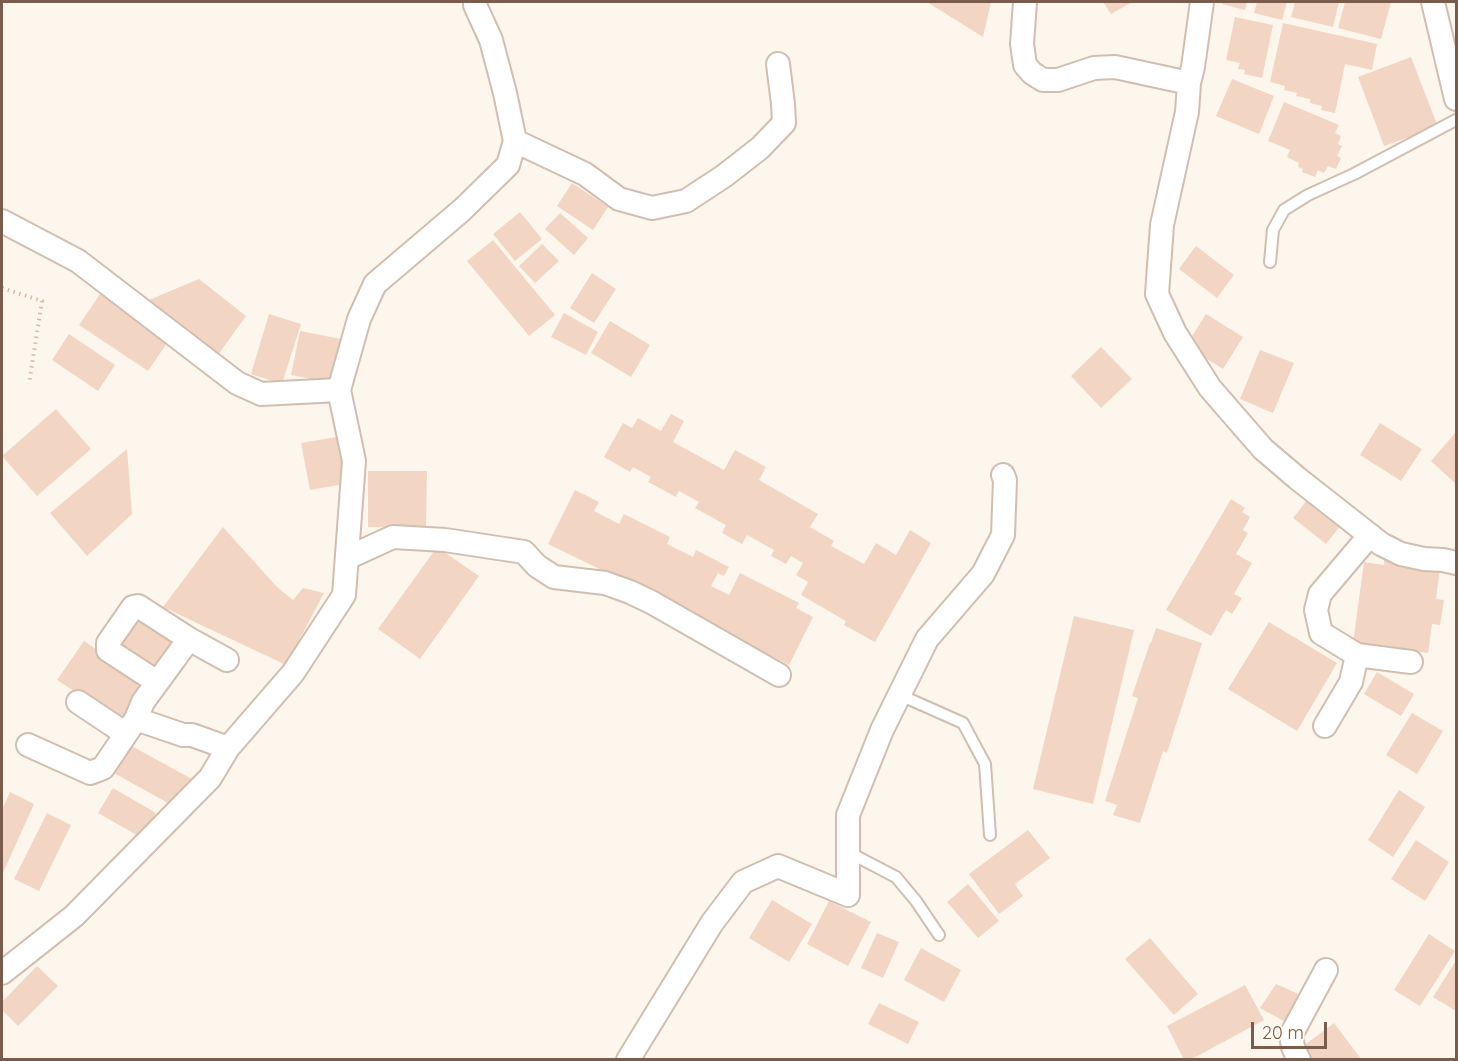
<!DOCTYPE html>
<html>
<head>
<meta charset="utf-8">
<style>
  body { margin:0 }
  #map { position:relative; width:1458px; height:1061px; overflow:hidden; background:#fdf6ec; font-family:Quicksand,sans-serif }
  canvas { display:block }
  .frame { position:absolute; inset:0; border:3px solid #7a5c4d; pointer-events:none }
  .scale { position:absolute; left:1251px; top:1022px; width:76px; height:27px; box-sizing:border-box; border:3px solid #7a5c4d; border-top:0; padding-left:8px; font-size:18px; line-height:21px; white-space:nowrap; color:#7a5c4d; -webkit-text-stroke:4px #fffaf3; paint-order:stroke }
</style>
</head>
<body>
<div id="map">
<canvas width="1458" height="1061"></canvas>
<div class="frame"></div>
<div class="scale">20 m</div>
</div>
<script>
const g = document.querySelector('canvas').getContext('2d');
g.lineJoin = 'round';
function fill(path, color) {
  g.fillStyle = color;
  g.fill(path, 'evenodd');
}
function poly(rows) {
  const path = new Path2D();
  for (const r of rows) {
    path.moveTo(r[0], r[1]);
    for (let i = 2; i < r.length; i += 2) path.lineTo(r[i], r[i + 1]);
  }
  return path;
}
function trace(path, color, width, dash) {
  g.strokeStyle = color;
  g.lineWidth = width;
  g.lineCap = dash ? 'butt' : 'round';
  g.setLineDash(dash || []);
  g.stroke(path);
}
fill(poly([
  [927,2,991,2,983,37],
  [1103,2,1132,2,1111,14],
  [1223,2,1247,2,1245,10,1222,4],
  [1257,2,1287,2,1282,20,1254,13],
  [1295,2,1339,2,1333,27,1291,17],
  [1345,2,1391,2,1381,39,1338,28],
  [1235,17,1273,25,1262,78,1244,74,1245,70,1238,69,1240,63,1226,60],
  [1283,23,1377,44,1372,70,1345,64,1335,113,1321,110,1322,106,1310,103,1310,99,1296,96,1297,93,1284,90,1285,86,1270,82],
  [1411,57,1438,127,1384,146,1358,77],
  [1232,79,1274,96,1259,134,1216,116],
  [1284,102,1339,125,1335,133,1341,136,1338,144,1342,146,1337,156,1341,158,1336,169,1328,166,1324,173,1318,170,1315,177,1302,172,1303,169,1298,167,1299,163,1287,157,1290,150,1268,141],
  [572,183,608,207,593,230,557,206],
  [520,212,542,239,515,261,493,234],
  [560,213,588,238,574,255,545,229],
  [493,240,555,315,529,336,467,261],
  [542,244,559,261,535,283,519,266],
  [1196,246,1234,275,1217,298,1179,269],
  [592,273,616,289,594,323,570,308],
  [199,279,246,316,217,356,144,302],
  [100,294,169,340,148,371,79,325],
  [564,313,598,332,586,355,551,337],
  [269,314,301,324,282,384,251,374],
  [1206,314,1243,337,1223,369,1186,346],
  [610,321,650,345,631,377,591,353],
  [300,331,341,339,332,383,291,375],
  [69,334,115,365,98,391,52,360],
  [1101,347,1132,379,1101,408,1071,376],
  [1260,350,1294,363,1273,413,1240,399],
  [56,409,91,449,37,496,2,456],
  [671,414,684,421,673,442,724,470,735,450,766,467,759,480,818,514,810,527,834,541,831,546,864,564,876,543,896,555,910,530,931,543,875,642,844,625,846,621,801,595,808,582,796,575,803,563,791,556,786,564,771,556,774,550,747,535,742,544,722,533,726,525,695,508,699,502,679,491,676,497,648,482,651,477,633,467,630,472,604,457,623,423,632,428,638,418,661,431],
  [1380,423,1422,449,1401,481,1360,455],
  [1456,432,1456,484,1431,461],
  [342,436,350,483,310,490,301,443],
  [127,449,132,514,87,556,50,513],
  [368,471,427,471,426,528,368,527],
  [575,490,599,502,594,511,619,524,624,514,670,537,667,544,693,557,696,550,729,567,724,576,718,573,711,586,729,595,740,573,799,603,796,608,813,617,789,665,653,595,548,544],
  [1311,495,1344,521,1326,544,1293,518],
  [1231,499,1245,508,1242,512,1250,517,1243,530,1248,533,1236,554,1252,563,1234,594,1242,598,1232,614,1226,610,1211,636,1166,610],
  [223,527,277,587,293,600,303,588,324,593,286,665,163,607],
  [437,547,479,576,420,659,378,629],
  [1384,559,1440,567,1436,599,1444,600,1440,625,1432,624,1428,653,1353,643,1364,562,1384,565],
  [137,610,180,640,158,675,111,646],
  [1074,616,1134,630,1093,804,1033,789],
  [1269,622,1337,663,1297,731,1228,689],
  [1156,628,1202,643,1167,753,1163,751,1140,823,1113,815,1117,805,1105,801,1138,698,1132,696,1150,643,1151,643],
  [84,641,148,684,120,721,57,680],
  [1377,672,1414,694,1401,716,1364,694],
  [1412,713,1443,731,1417,774,1386,755],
  [128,744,192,779,177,808,112,772],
  [113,788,156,813,142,838,98,813],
  [1399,790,1425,807,1393,857,1368,840],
  [10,792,34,804,2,875,2,810],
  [47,813,71,825,39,891,14,879],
  [1028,830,1050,858,1015,884,1023,896,999,914,969,874],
  [1416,840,1449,862,1425,901,1391,879],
  [968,884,999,921,978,938,947,902],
  [772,900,812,924,789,962,749,938],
  [829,901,871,922,848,966,807,944],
  [877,933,899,942,883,978,861,968],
  [1429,934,1455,951,1420,1006,1394,990],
  [1150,938,1198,994,1174,1015,1125,959],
  [921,948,961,970,944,1002,904,980],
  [1455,962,1456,963,1456,1011,1433,997],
  [37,966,58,986,18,1026,2,1010,2,1002],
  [1276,984,1305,997,1289,1024,1260,1008],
  [1245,985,1264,1020,1190,1060,1184,1060,1167,1026],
  [879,1003,919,1022,908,1044,868,1024],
  [1334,1023,1362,1060,1312,1060,1302,1047]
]), '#f3d5c3');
const lane = poly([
  [1270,262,1273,230,1284,210,1308,195,1354,174,1456,120],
  [900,695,963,723,985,764,990,835],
  [848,852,896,877,916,901,939,935]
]);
const street = poly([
  [1025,2,1022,44,1025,65,1032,73,1043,80,1058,80,1094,68,1115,67,1189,83],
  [1202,2,1193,67,1189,83,1187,112,1162,225,1157,294,1175,333,1210,388,1263,449,1297,478,1381,544,1401,554,1424,559,1443,560,1456,563],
  [1433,2,1456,99],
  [515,141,585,174,619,199,652,208,686,201,724,176,760,148,784,123,783,104,778,64],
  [2,221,78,261,237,383,261,394,339,390],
  [1370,535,1320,594,1316,610,1321,633,1357,655,1411,662],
  [347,558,393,537,445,540,524,552,537,566,554,577,605,583,630,592,651,602,779,675],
  [157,682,108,650,108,643,133,607,138,606,189,639],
  [78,702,126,734],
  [136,719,143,702,189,639,227,660],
  [1325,726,1351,682,1357,655],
  [28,745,90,773,103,768,136,719,183,735,192,735,228,748],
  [2,973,74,916,210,778,228,748,293,673,344,595,354,461,339,390,359,319,375,284,462,210,508,165,515,141,505,93,491,40,475,5,475,2],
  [628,1060,712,923,743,882,778,866,848,895,848,815,882,730,927,639,983,574,1003,535,1005,480,1003,475],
  [1299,1060,1293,1047,1291,1035,1326,970]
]);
trace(lane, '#d1beb0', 14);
trace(street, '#d1beb0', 26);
trace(poly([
  [2,288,42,301,29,384]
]), '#d9b8a5', 4, [1.5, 4.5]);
trace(lane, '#fff', 10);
trace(street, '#fff', 22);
</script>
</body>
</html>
